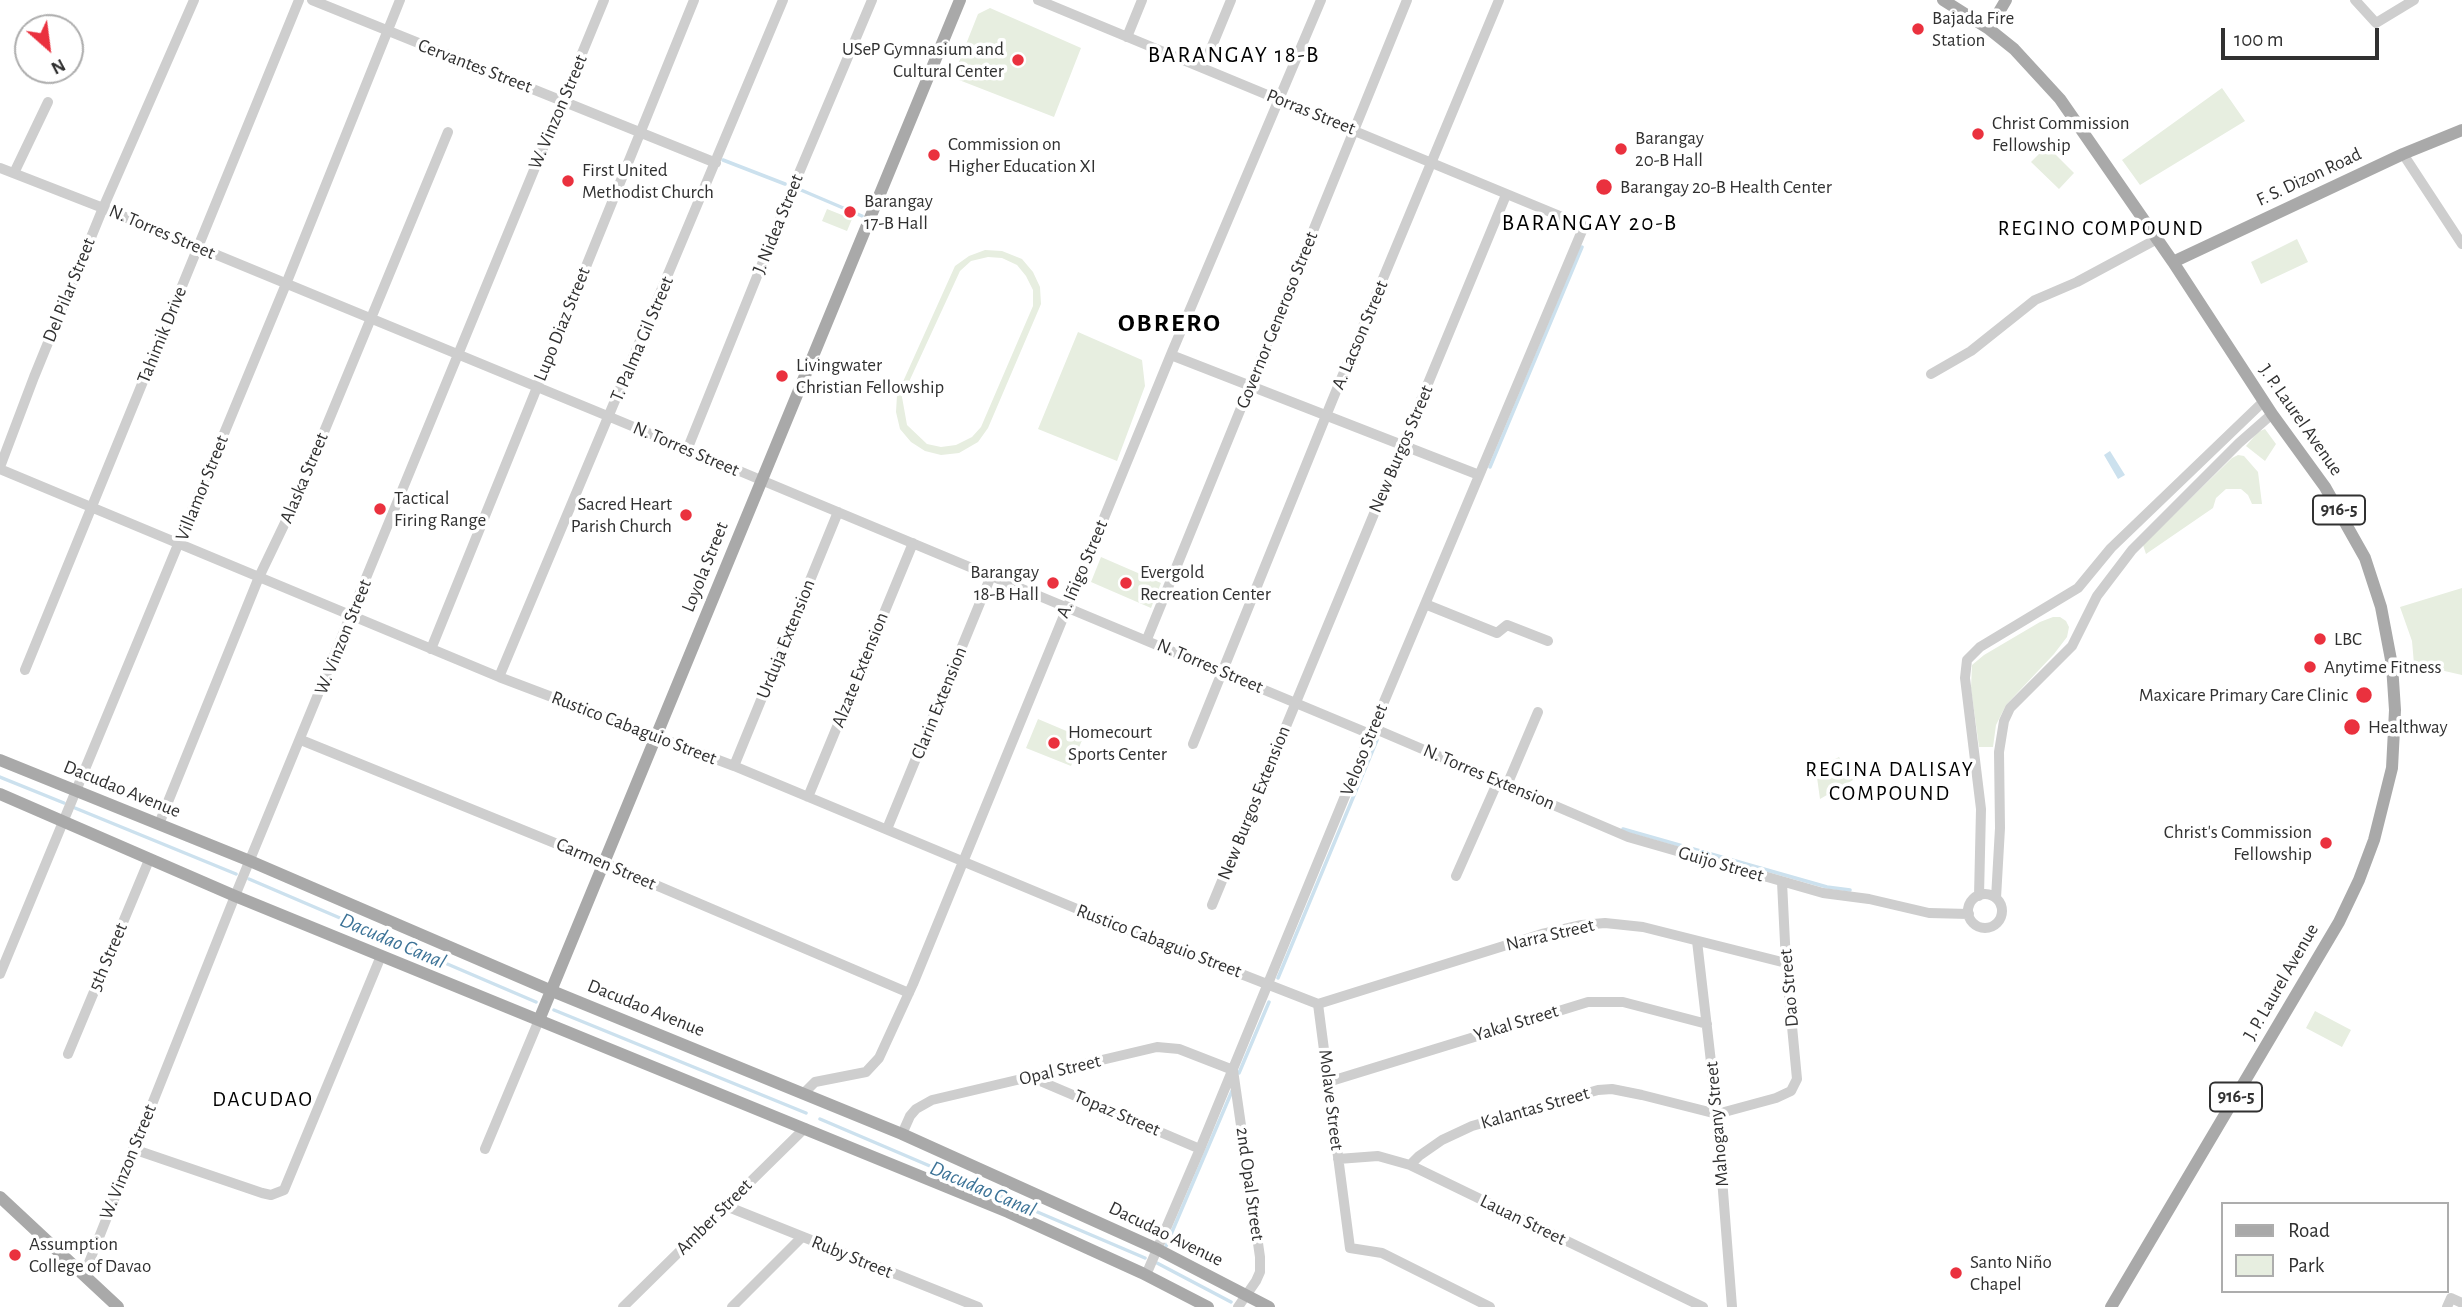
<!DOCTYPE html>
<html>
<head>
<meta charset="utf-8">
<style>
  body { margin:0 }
  #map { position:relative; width:2462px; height:1307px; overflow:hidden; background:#fff; font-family:"Alegreya Sans",sans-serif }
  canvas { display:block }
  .legend { position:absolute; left:2221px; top:1202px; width:228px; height:91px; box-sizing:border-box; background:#fff; border:2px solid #adadad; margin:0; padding:9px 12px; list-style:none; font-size:21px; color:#313131 }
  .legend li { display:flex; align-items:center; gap:14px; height:35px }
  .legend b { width:35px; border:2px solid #adadad }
  .north { position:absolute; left:14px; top:14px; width:70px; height:70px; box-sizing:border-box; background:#fff; border:2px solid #adadad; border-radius:50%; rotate:152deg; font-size:19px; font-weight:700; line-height:28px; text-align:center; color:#313131 }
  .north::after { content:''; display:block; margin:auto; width:24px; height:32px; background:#ea313e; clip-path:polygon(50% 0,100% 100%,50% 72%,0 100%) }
  .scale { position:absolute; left:2221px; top:28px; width:158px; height:32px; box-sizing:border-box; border:4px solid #313131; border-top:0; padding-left:9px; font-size:21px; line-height:24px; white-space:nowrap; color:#313131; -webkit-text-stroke:5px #fff; paint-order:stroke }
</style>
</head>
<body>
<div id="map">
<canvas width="2462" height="1307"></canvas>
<ul class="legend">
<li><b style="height:9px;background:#a9a9a9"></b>Road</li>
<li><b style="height:19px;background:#e7eee0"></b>Park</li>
</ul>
<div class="north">N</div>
<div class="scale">100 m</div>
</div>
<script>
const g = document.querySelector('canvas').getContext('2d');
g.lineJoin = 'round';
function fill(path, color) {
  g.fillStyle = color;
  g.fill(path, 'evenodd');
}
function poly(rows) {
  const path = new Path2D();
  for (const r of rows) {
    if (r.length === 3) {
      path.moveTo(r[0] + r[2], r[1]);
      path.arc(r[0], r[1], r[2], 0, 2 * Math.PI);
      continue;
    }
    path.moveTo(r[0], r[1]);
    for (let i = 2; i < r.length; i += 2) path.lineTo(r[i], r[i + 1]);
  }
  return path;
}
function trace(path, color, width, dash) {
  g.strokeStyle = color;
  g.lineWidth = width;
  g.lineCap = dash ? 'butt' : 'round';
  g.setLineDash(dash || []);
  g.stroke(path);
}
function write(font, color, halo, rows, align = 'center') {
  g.font = font + ' "Alegreya Sans",sans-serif';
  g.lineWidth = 7;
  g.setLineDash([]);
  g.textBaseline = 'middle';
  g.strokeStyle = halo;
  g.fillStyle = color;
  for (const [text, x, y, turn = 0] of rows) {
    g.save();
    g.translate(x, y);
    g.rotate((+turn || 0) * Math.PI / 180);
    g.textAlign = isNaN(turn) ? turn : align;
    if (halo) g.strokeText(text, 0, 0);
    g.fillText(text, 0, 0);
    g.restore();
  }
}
fill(poly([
  [990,8,1081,48,1054,117,959,80,955,72,978,14],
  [2222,88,2245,121,2140,185,2122,160],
  [2047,146,2074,173,2059,189,2031,162],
  [827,209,852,219,847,231,822,221],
  [2297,239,2308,262,2261,284,2251,262],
  [985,250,1002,251,1022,259,1033,272,1040,287,1041,304,988,428,978,442,959,453,941,455,925,451,911,442,900,429,896,412,897,395,955,266,969,256],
  [988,257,1002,258,1017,265,1026,276,1033,290,1033,306,981,427,972,437,956,445,941,447,927,444,907,425,902,397,960,271,971,261],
  [1078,332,1142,360,1145,386,1117,461,1038,429],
  [2265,429,2276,444,2265,461,2246,446,2258,432],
  [2238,455,2244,456,2258,472,2262,504,2252,504,2248,495,2241,489,2226,489,2216,498,2213,508,2146,554,2143,545,2232,458],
  [1101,557,1161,583,1151,608,1091,582],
  [2462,588,2462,675,2414,664,2412,641,2400,607],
  [2053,617,2060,617,2066,621,2069,627,2067,637,2054,654,2006,705,1996,725,1993,747,1979,747,1971,688,1972,665,1984,655,2040,622],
  [1038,719,1083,738,1071,766,1026,748],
  [1839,757,1853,780,1820,799,1815,763,1829,762],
  [2315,1011,2351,1030,2342,1047,2306,1028]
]), '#e7eee0');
fill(poly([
  [31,19,47,25,46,28,28,28,28,50,18,50],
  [2110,451,2125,475,2118,479,2104,455]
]), '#cce1ee');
trace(poly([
  [723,160,785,184],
  [801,190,862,216],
  [1490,467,1582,247],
  [0,777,64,803],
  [75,808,236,874],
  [1623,829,1827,887,1850,890],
  [249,879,536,1002],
  [1278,978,1377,740],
  [554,1010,806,1113],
  [1239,1073,1269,1002],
  [820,1119,1145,1258],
  [1166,1246,1232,1091],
  [1157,1263,1231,1302]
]), '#cce1ee', 3.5);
trace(poly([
  [312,0,716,163],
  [1038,0,1584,226,1373,728,1200,1149,1146,1275],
  [2355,0,2376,23,2414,0],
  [1127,37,1142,0],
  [1203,68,1231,0],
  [2403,154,2462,244],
  [0,168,103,208,610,417,1370,734],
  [14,173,48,102],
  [1171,355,1479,475],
  [1931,374,1971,351,2035,300,2077,282,2157,239],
  [687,450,791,192,872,0],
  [0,467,34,377,103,208,194,0],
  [0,469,499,677,734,766,1118,926,1318,1004],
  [1425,604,1497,633,1507,625,1548,641],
  [1147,639,1407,0],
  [431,649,694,0],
  [25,670,299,0],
  [499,677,783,0],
  [1373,728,1628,837,1823,893,1869,899,1929,913,1969,914],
  [301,740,604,863,909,993],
  [1193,744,1332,401,1499,0],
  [734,766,838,512],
  [1507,785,1538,712],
  [808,797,913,543],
  [159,824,259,577,295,502,448,132],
  [887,829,991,576],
  [1456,876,1498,781],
  [1985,911,17],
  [1979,896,1981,809,1965,678,1967,660,1980,647,2078,588,2111,548,2264,401],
  [1996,898,2000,828,1999,752,2004,721,2010,708,2072,646,2097,596,2132,550,2239,443,2272,414],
  [1212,905,1506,195],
  [1697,941,1717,1114,1732,1307],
  [0,974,286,284,400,0],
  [1318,1004,1542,934,1582,925,1605,923,1643,927,1786,963],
  [1318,1004,1350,1248,1382,1253,1490,1307],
  [68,1054,149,860],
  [1033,1078,1200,1149],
  [1328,1082,1588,1002,1623,1002,1707,1024],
  [804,1093,815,1082,866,1072,879,1058,913,984,1172,352,1321,0],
  [902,1134,910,1116,916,1109,932,1100,1157,1047,1179,1049,1233,1070,1260,1257,1260,1272,1256,1281,1238,1307],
  [133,1149,262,1193,271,1195,284,1190,381,956],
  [485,1149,539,1020],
  [1338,1159,1378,1156,1410,1165,1703,1307],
  [1410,1165,1419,1156,1442,1140,1472,1126,1598,1090,1612,1089,1642,1095,1717,1114,1776,1098,1791,1091,1797,1079,1786,963,1782,882],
  [726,1206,978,1307],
  [84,1275,235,896,604,0],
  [623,1307,805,1128],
  [732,1307,802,1237],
  [2447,1307,2451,1298,2462,1303]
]), '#cecece', 10);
trace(poly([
  [1943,0,1989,29,2014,49,2060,99,2173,262,2272,414,2325,487,2365,558,2381,607,2392,665,2395,710,2392,768,2374,840,2359,880,2339,922,2111,1307],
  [1989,29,2006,0],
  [2173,262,2403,154,2462,130],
  [0,760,250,861,552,991,902,1134,1157,1249,1269,1307],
  [0,794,235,896,1008,1212,1142,1273,1208,1307],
  [539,1020,960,0],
  [0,1197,118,1307]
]), '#a9a9a9', 12);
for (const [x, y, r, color] of [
  [1918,29,7,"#ea313e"],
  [1018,60,7,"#ea313e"],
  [1978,134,7,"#ea313e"],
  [1621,149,7,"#ea313e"],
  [934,155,7,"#ea313e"],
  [568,181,7,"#ea313e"],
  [1604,187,9,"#ea313e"],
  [850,212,7,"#ea313e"],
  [782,376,7,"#ea313e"],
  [380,509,7,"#ea313e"],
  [686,515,7,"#ea313e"],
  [1053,583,7,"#ea313e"],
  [1126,583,7,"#ea313e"],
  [2320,639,7,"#ea313e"],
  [2310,667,7,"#ea313e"],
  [2364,695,9,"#ea313e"],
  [2352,727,9,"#ea313e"],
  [1054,743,7,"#ea313e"],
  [2326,843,7,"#ea313e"],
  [15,1255,7,"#ea313e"],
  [1956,1273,7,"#ea313e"]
]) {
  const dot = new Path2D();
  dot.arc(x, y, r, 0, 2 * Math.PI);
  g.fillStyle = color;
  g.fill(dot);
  trace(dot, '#fff', 2.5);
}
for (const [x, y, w] of [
  [2339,510,52],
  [2236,1097,52]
]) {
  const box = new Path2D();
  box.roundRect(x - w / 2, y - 14.5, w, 29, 5);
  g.fillStyle = '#fff';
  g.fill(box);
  trace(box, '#313131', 2);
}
write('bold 18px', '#313131', null, [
  ["916-5",2339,510],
  ["916-5",2236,1097]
]);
write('19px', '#313131', '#fff', [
  ["Bajada Fire",1932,18],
  ["Station",1932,40],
  ["USeP Gymnasium and",1004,49,"right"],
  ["Cultural Center",1004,71,"right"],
  ["Christ Commission",1992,123],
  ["Fellowship",1992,145],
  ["Barangay",1635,138],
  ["20-B Hall",1635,160],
  ["Commission on",948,144],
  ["Higher Education XI",948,166],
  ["First United",582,170],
  ["Methodist Church",582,192],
  ["Barangay 20-B Health Center",1620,187],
  ["Barangay",864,201],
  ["17-B Hall",864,223],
  ["Livingwater",796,365],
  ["Christian Fellowship",796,387],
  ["Tactical",394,498],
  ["Firing Range",394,520],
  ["Sacred Heart",672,504,"right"],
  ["Parish Church",672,526,"right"],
  ["Barangay",1039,572,"right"],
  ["18-B Hall",1039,594,"right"],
  ["Evergold",1140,572],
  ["Recreation Center",1140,594],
  ["LBC",2334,639],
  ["Anytime Fitness",2324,667],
  ["Maxicare Primary Care Clinic",2348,695,"right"],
  ["Healthway",2368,727],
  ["Homecourt",1068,732],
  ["Sports Center",1068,754],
  ["Christ's Commission",2312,832,"right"],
  ["Fellowship",2312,854,"right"],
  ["Assumption",29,1244],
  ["College of Davao",29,1266],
  ["Santo Niño",1970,1262],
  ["Chapel",1970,1284]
], 'left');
write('19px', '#313131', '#fff', [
  ["Cervantes Street",475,66,21],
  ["W. Vinzon Street",558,112,-67],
  ["Porras Street",1311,112,22],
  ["F. S. Dizon Road",2309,177,-25],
  ["J. Nidea Street",778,224,-68],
  ["N. Torres Street",162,232,23],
  ["Del Pilar Street",69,290,-68],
  ["Governor Generoso Street",1277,320,-68],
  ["Lupo Diaz Street",562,324,-68],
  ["Tahimik Drive",162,335,-68],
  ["A. Lacson Street",1360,335,-67],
  ["T. Palma Gil Street",642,339,-67],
  ["J. P. Laurel Avenue",2301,420,55],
  ["N. Torres Street",686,449,23],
  ["New Burgos Street",1401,449,-67],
  ["Alaska Street",304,478,-67],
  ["Villamor Street",202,488,-68],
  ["Loyola Street",705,567,-68],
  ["A. Iñigo Street",1082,569,-67],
  ["W. Vinzon Street",343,637,-68],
  ["Urduja Extension",786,639,-68],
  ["N. Torres Street",1210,666,23],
  ["Alzate Extension",860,670,-68],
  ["Clarin Extension",939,703,-68],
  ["Rustico Cabaguio Street",634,728,21],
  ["Veloso Street",1364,750,-68],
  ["N. Torres Extension",1489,777,23],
  ["Dacudao Avenue",122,789,22],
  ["New Burgos Extension",1254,803,-68],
  ["Carmen Street",606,864,23],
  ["Guijo Street",1721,864,16],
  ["Narra Street",1550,935,-13],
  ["Rustico Cabaguio Street",1159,941,21],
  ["5th Street",108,957,-67],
  ["J. P. Laurel Avenue",2281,982,-60],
  ["Dao Street",1789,988,-95],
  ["Dacudao Avenue",646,1008,22],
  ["Yakal Street",1516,1023,-17],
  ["Opal Street",1060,1070,-13],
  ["Molave Street",1331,1100,83],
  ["Kalantas Street",1535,1108,-16],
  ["Topaz Street",1117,1113,23],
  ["Mahogany Street",1717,1124,-95],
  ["W. Vinzon Street",128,1162,-68],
  ["2nd Opal Street",1250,1184,82],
  ["Amber Street",714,1217,-45],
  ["Lauan Street",1523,1220,26],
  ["Dacudao Avenue",1166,1234,26],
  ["Ruby Street",852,1257,22]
]);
g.letterSpacing = '2px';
write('21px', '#000', '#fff', [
  ["REGINO COMPOUND",2101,229],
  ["REGINA DALISAY",1890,770],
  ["COMPOUND",1890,794],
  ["DACUDAO",263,1100]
]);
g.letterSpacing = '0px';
write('italic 21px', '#3c7397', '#fff', [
  ["Dacudao Canal",393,941,23],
  ["Dacudao Canal",983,1189,23]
]);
g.letterSpacing = '2px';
write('23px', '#000', '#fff', [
  ["BARANGAY 18-B",1234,55],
  ["BARANGAY 20-B",1590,223]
]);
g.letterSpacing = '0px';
g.letterSpacing = '2px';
write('bold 26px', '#000', '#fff', [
  ["OBRERO",1170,323]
]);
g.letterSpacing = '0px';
</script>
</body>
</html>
